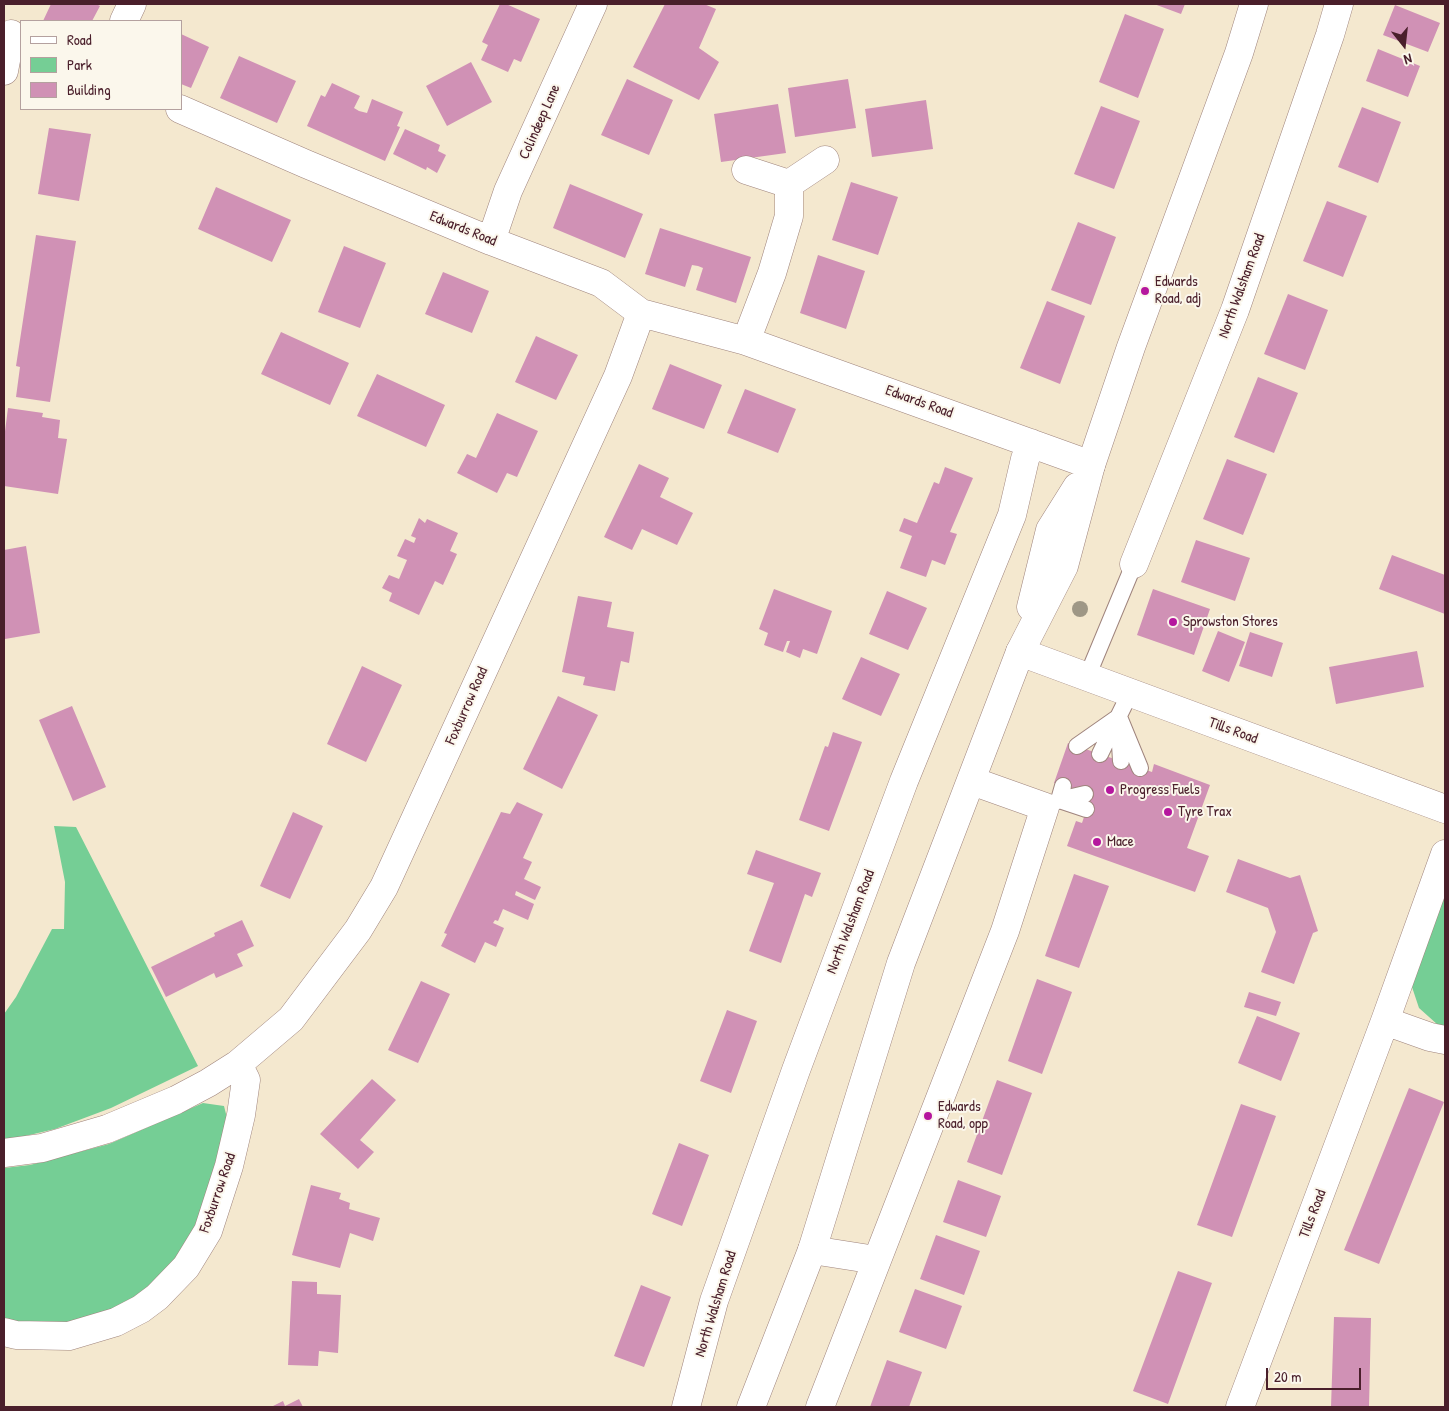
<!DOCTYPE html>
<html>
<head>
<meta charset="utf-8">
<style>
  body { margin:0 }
  #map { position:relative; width:1449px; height:1411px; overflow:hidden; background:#f4e8cf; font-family:"Patrick Hand",sans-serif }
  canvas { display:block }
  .frame { position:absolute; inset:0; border:5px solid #4a1f2b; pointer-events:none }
  .legend { position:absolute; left:20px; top:20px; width:162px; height:90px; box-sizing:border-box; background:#fbf7ec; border:1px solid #b4a19f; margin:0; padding:6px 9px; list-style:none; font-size:15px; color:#4a1f2b }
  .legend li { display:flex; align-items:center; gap:10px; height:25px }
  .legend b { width:25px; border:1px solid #b4a19f }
  .north { position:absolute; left:1379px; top:20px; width:50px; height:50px; -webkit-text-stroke:4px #fbf7ec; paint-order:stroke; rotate:164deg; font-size:14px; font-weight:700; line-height:20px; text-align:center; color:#4a1f2b }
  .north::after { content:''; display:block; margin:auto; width:18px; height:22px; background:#4a1f2b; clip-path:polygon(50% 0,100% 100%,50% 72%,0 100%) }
  .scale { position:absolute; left:1266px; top:1368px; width:95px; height:22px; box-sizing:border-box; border:2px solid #4a1f2b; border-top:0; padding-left:6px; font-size:15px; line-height:18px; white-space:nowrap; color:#4a1f2b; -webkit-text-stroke:4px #fbf7ec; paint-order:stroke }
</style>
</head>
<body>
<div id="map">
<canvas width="1449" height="1411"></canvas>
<div class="frame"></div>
<ul class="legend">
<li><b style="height:6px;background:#fff"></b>Road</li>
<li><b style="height:14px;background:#75ce95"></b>Park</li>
<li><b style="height:14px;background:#d091b5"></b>Building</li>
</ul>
<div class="north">N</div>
<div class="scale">20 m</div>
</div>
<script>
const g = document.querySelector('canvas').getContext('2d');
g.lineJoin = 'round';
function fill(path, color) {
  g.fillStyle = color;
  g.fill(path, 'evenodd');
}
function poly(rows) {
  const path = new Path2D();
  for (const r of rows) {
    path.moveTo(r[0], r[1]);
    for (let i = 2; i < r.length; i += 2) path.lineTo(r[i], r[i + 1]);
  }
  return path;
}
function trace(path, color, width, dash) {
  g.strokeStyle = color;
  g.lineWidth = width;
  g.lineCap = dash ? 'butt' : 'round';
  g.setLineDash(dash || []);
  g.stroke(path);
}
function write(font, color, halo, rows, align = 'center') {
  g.font = font + ' "Patrick Hand",sans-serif';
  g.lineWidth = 4;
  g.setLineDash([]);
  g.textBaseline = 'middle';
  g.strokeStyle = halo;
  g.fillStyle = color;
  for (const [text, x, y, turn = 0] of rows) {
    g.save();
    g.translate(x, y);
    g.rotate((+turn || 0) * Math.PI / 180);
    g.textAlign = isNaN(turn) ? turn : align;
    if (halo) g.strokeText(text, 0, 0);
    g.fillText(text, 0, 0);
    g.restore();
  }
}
fill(poly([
  [54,826,76,827,198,1066,111,1108,55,1129,4,1141,4,1014,16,997,52,929,64,929,65,882],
  [1445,892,1445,1026,1438,1025,1419,1008,1411,984],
  [203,1103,224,1106,229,1126,187,1251,130,1308,72,1326,4,1324,4,1168,30,1165,109,1144]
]), '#75ce95');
fill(poly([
  [51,4,96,4,100,6,92,21,43,21],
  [500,4,506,4,540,19,521,62,514,59,508,72,481,60,488,45,482,42],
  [665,4,704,4,716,9,699,48,719,62,699,100,633,67],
  [1154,4,1185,4,1181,14],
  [1395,5,1440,23,1428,52,1383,35],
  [1125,14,1164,29,1138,98,1099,82],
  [181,34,209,47,191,88,181,84],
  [1378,49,1420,66,1408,97,1366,81],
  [239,56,296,81,277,123,220,98],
  [471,62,492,102,447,126,426,86],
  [627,79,673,100,649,155,601,135],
  [848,79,856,128,795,137,788,88],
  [332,83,360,96,354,108,359,111,367,113,372,99,403,112,397,126,400,127,385,161,307,126,321,95,325,97],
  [926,100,933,149,872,157,865,109],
  [778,104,786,153,721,162,714,114],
  [1101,106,1140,121,1114,189,1074,174],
  [1362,107,1401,122,1378,183,1338,167],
  [49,128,91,134,79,201,38,194],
  [405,129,440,145,438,151,446,155,437,173,427,167,426,170,393,154],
  [851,182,898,197,878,255,832,240],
  [570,184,643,214,625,258,553,228],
  [216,187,291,220,272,262,198,229],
  [1327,201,1367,216,1343,277,1303,261],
  [1078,222,1116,237,1091,305,1051,290],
  [660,228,751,257,736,303,696,290,703,268,698,266,692,265,685,287,645,274],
  [36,235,76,241,50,402,16,397,20,367,16,366],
  [344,246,386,263,360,328,318,312],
  [818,255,865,271,846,329,800,313],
  [443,272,489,291,472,333,425,314],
  [1288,294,1328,310,1305,370,1264,354],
  [1047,301,1085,316,1060,384,1020,368],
  [281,332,349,363,330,405,261,374],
  [536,336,578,355,556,400,515,382],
  [670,364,722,385,704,429,652,409],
  [377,374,445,405,426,447,357,416],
  [1258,377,1298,393,1274,453,1234,437],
  [745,389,796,409,778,453,727,433],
  [8,408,43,413,42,417,60,420,58,438,67,439,58,494,4,486,4,439],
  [497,413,538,431,517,477,507,473,497,493,457,473,467,454,476,458],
  [1227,459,1267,474,1243,535,1203,519],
  [639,464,669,478,660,497,693,513,677,545,642,529,632,550,604,537],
  [945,467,973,478,950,532,957,534,945,565,932,560,926,577,900,568,912,536,899,531,904,518,917,523,934,482,939,484],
  [419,518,425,523,427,519,458,533,450,551,457,554,443,585,435,581,419,615,389,601,392,593,382,588,389,575,399,579,407,560,397,556,405,539,414,543,416,538,411,536],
  [1196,540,1250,558,1235,601,1181,582],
  [26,546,40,633,5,639,4,550],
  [1392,555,1445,575,1445,614,1379,589],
  [774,589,832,611,817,654,803,649,800,658,786,652,790,641,787,641,783,652,764,645,768,633,759,629],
  [1153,589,1210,609,1194,655,1137,635],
  [887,591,927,608,908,650,869,634],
  [578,596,612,602,607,627,634,632,629,663,621,661,615,691,583,685,585,677,562,672],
  [1218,631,1245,642,1229,682,1202,671],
  [1250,632,1283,643,1272,677,1239,666],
  [1417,651,1424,687,1336,704,1329,667],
  [861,657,900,674,881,716,842,699],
  [362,666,402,685,366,762,327,744],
  [558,696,598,715,562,789,523,769],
  [72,706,106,787,73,801,39,720],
  [833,732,862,742,829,831,799,820,825,746,828,747],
  [1068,743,1152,772,1154,764,1210,785,1187,848,1209,856,1195,892,1067,846,1076,821,1082,823,1091,796,1054,783],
  [517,802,543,814,523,858,532,862,524,879,541,887,535,900,516,891,515,895,534,904,528,920,503,909,498,921,495,920,493,923,504,928,496,947,485,942,475,963,441,946,447,934,444,933,501,812,510,814],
  [293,812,323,826,290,899,260,886],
  [756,850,821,873,812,897,805,894,781,963,749,951,774,883,747,874],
  [1238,859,1290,878,1300,875,1318,931,1313,933,1294,984,1261,972,1276,932,1268,908,1226,892],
  [1074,874,1109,886,1079,968,1045,956],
  [242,920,254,946,237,954,243,966,216,978,214,973,166,997,151,967,215,936,214,933],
  [1037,979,1072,992,1042,1074,1008,1061],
  [421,981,450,994,418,1063,388,1050],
  [1249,992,1281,1002,1276,1016,1244,1007],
  [727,1010,757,1021,731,1093,700,1081],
  [1257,1016,1300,1033,1281,1081,1238,1063],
  [372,1079,396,1100,360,1140,374,1152,358,1169,320,1134],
  [997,1080,1032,1093,1002,1175,967,1162],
  [1409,1088,1444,1102,1379,1264,1344,1250],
  [1241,1104,1276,1116,1232,1237,1197,1225],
  [679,1143,709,1155,682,1226,652,1214],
  [958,1180,1001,1196,986,1237,943,1222],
  [311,1185,341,1193,339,1199,350,1203,349,1209,380,1218,373,1241,350,1233,340,1268,292,1255],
  [936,1235,980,1251,964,1295,920,1279],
  [1178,1271,1212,1283,1168,1404,1133,1391],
  [292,1281,317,1282,317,1294,341,1295,338,1353,319,1351,318,1366,288,1365],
  [641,1285,671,1297,644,1367,614,1356],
  [915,1289,962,1306,946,1349,899,1332],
  [1334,1317,1371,1318,1369,1407,1331,1407],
  [887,1360,922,1372,909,1407,870,1407],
  [299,1399,303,1407,271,1407,283,1401,285,1406]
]), '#d091b5');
const lane = poly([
  [1087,677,1134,564],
  [1119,717,1140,768],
  [1119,727,1121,761],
  [1077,746,1117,718],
  [1100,754,1130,693],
  [1063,786,1059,800,1085,794],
  [1045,807,1059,800,1086,809]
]);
const street = poly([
  [124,21,132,4],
  [4,71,11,34],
  [180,109,306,164,491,241,601,283,641,313,746,341,1091,465],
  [746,170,789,184,789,216,772,273,746,341],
  [789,184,825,160],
  [491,241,508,191,593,4],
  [1134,564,1235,310,1330,35,1339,4],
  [1020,652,1445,809],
  [1385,1021,1430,1037,1445,1040],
  [4,1153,42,1148,107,1129,176,1100,208,1083,238,1064,291,1019,358,930,384,887,618,376,641,313],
  [812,1250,876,1260],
  [4,1332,16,1335,69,1336,116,1322,141,1309,157,1297,186,1267,208,1231,229,1166,241,1115,246,1080,238,1064],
  [686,1407,714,1301,796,1070,904,781,1012,515,1025,459,1031,443],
  [820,1407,1005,931,1045,807,972,781],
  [1240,1407,1385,1021,1445,854]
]);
const secondary = poly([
  [1031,607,1050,530,1077,487],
  [751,1407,812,1250,901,963,1020,652,1064,566,1091,465,1131,347,1239,53,1254,4]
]);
trace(lane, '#9f847d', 18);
trace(street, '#9f847d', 29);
trace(secondary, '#9f847d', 29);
trace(lane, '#fff', 16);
trace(street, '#fff', 28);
trace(secondary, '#fff', 28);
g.fillStyle = '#9e9786';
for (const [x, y] of [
  [1080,609]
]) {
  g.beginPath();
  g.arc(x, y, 8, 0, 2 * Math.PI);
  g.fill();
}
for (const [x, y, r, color] of [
  [1145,291,5,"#b5179e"],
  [1173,622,5,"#b5179e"],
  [1110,790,5,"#b5179e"],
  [1168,812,5,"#b5179e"],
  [1097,842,5,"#b5179e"],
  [928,1116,5,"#b5179e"]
]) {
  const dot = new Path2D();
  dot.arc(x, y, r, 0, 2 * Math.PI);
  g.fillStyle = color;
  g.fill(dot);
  trace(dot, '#fbf7ec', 2);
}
write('15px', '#4a1f2b', '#fbf7ec', [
  ["Colindeep Lane",540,122,-66],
  ["Edwards Road",463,229,22],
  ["North Walsham Road",1242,286,-70],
  ["Edwards Road",919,402,20],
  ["Foxburrow Road",467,706,-66],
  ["Tills Road",1233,731,20],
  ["North Walsham Road",851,922,-69],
  ["Foxburrow Road",218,1193,-71],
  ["Tills Road",1313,1214,-69],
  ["North Walsham Road",716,1304,-73]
]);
write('15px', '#4a1f2b', '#fbf7ec', [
  ["Edwards",1155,282],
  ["Road, adj",1155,299],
  ["Sprowston Stores",1183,622],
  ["Progress Fuels",1120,790],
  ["Tyre Trax",1178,812],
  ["Mace",1107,842],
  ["Edwards",938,1107],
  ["Road, opp",938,1124]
], 'left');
</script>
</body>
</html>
